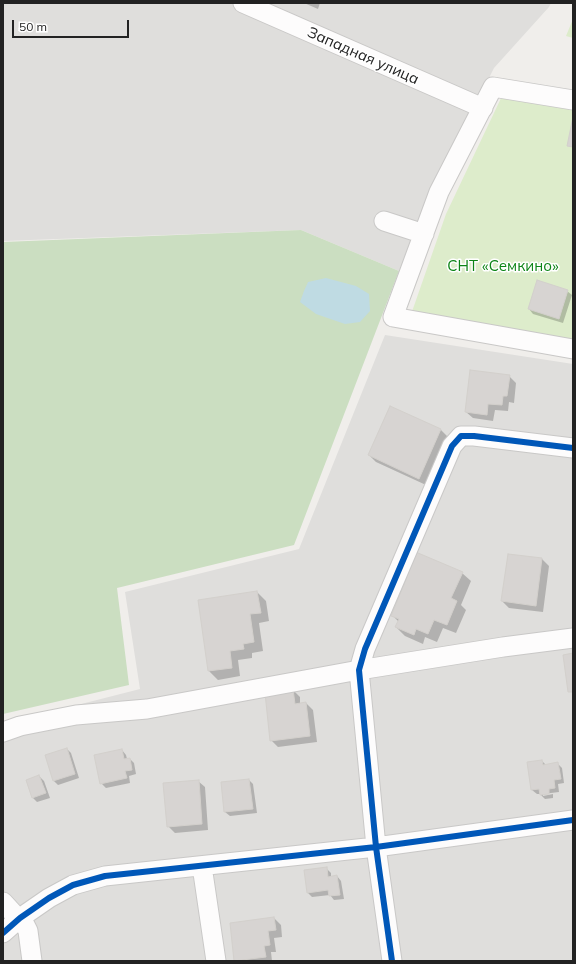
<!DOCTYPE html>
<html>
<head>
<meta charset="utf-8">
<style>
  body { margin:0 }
  #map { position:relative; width:576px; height:964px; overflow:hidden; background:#f0eeeb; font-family:Mulish,sans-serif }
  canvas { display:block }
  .frame { position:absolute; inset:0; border:4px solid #222; pointer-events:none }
  .scale { position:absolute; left:12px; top:20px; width:117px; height:18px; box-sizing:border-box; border:2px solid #222; border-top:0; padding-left:5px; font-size:12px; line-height:14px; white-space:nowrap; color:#222; -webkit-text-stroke:3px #fff; paint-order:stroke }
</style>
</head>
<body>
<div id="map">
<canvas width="576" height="964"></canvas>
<div class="frame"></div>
<div class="scale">50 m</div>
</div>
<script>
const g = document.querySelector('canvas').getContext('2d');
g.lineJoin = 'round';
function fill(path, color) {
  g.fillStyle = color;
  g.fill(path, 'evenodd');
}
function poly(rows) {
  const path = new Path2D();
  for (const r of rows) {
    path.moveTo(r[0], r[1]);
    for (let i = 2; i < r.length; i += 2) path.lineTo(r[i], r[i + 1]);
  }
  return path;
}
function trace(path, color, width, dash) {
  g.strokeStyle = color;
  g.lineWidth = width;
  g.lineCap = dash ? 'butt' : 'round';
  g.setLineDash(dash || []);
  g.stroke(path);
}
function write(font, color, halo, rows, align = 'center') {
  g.font = font + ' Mulish,sans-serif';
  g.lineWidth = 3;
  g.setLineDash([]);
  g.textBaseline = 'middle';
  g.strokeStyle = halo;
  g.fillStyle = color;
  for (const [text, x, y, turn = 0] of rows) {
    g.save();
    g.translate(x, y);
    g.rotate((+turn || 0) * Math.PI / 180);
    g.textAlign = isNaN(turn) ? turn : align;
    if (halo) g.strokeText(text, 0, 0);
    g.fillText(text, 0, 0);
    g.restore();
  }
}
fill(poly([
  [3,3,551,3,549,7,494,68,441,173,399,271,301,230,3,241],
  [385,335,573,364,573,961,3,961,3,724,140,689,125,592,299,549]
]), '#dfdedc');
fill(poly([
  [573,19,573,38,566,36],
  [503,94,573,105,573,346,407,326,446,214]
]), '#ddeccb');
fill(poly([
  [301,230,399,271,294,545,117,588,129,685,3,714,3,242]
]), '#cbdec1');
fill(poly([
  [326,278,356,286,369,294,370,311,360,322,345,324,316,314,300,302,304,291,308,282]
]), '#bfdbe3');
fill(poly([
  [304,3,320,3,318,9],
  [567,291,572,295,563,323,533,314,529,309],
  [509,376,516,383,514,403,509,402,508,411,495,410,493,421,473,418,466,412],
  [390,407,441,430,448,437,426,485,376,462,369,455],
  [508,555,542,559,549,566,543,612,509,608,502,601],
  [462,573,471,581,461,605,466,610,456,633,443,628,437,642,425,637,423,644,405,636,396,627,399,622,392,615,407,579,402,574],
  [257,592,266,601,269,621,259,623,263,651,252,653,252,658,238,660,240,676,218,680,209,671],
  [293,690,300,697,300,704,306,703,313,710,317,742,278,747,271,740],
  [67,749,71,753,79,778,58,785,53,780],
  [122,750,126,755,127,759,130,759,134,763,136,774,129,776,130,783,106,788,101,783],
  [542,761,546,765,558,764,562,768,564,783,558,784,559,792,543,794,543,796,553,794,553,798,545,799,540,794,537,794,532,790,528,763],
  [39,776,44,781,50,798,37,802,33,798],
  [249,780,253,784,257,813,230,816,225,812],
  [198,781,205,787,208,830,175,833,168,826],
  [326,868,331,873,331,877,337,876,341,881,344,899,334,900,330,895,312,897,308,893],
  [274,918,281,925,282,937,274,938,276,952,271,952,272,961,236,961]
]), '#0003');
const building = poly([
  [573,117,573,147,567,146,573,117],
  [537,280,568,290,559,319,528,309,537,280],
  [470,370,510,375,507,396,503,396,502,405,488,404,487,415,465,412,470,370],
  [390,406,441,429,419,479,368,455,390,406],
  [411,550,463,572,451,598,457,601,447,625,434,620,428,634,416,629,414,635,395,627,399,619,391,616,407,577,401,574,411,550],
  [508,554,542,558,536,606,501,601,508,554],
  [257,591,261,613,250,614,254,642,243,644,244,649,230,651,232,668,208,671,198,600,257,591],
  [573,653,573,692,568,692,563,655,573,653],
  [293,689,295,704,306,702,310,736,270,741,265,693,293,689],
  [67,748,75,774,53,781,45,755,67,748],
  [122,749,124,759,130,758,132,770,125,771,127,778,100,784,94,755,122,749],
  [542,760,543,765,558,762,561,779,554,780,555,788,549,789,549,794,540,795,539,789,531,790,527,762,542,760],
  [39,775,46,793,32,798,26,780,39,775],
  [249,779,253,809,224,812,221,782,249,779],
  [199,780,202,824,167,827,163,783,199,780],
  [327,867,328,877,337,875,340,895,329,896,328,890,307,893,304,870,327,867],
  [274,917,276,930,268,931,270,945,264,946,266,957,234,961,230,923,274,917]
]);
fill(building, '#d7d4d2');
trace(building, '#d3d0cc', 1);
const minor = poly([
  [243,3,483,108],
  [573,100,493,87,439,192,393,317,573,349],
  [384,221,424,234],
  [3,732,20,726,76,715,147,709,359,670,503,647,573,638],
  [202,866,216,961],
  [3,902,14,914,20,918,24,923,28,931,32,961],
  [3,933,20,918,49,898,73,885,105,876,376,847,573,820],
  [392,961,376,847,359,670,365,649,452,446,461,436,474,436,573,448]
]);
trace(minor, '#c9c8c7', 21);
trace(minor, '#fdfcfc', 19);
trace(poly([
  [3,933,20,918,49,898,73,885,105,876,376,847,573,820],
  [392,961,376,847,359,670,365,649,452,446,461,436,474,436,573,448]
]), '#0057b8', 6);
write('15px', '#222', '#fff', [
  ["Западная улица",363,56,24]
]);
write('15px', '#0c8416', '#fff', [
  ["СНТ «Семкино»",503,266]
]);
</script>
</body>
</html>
